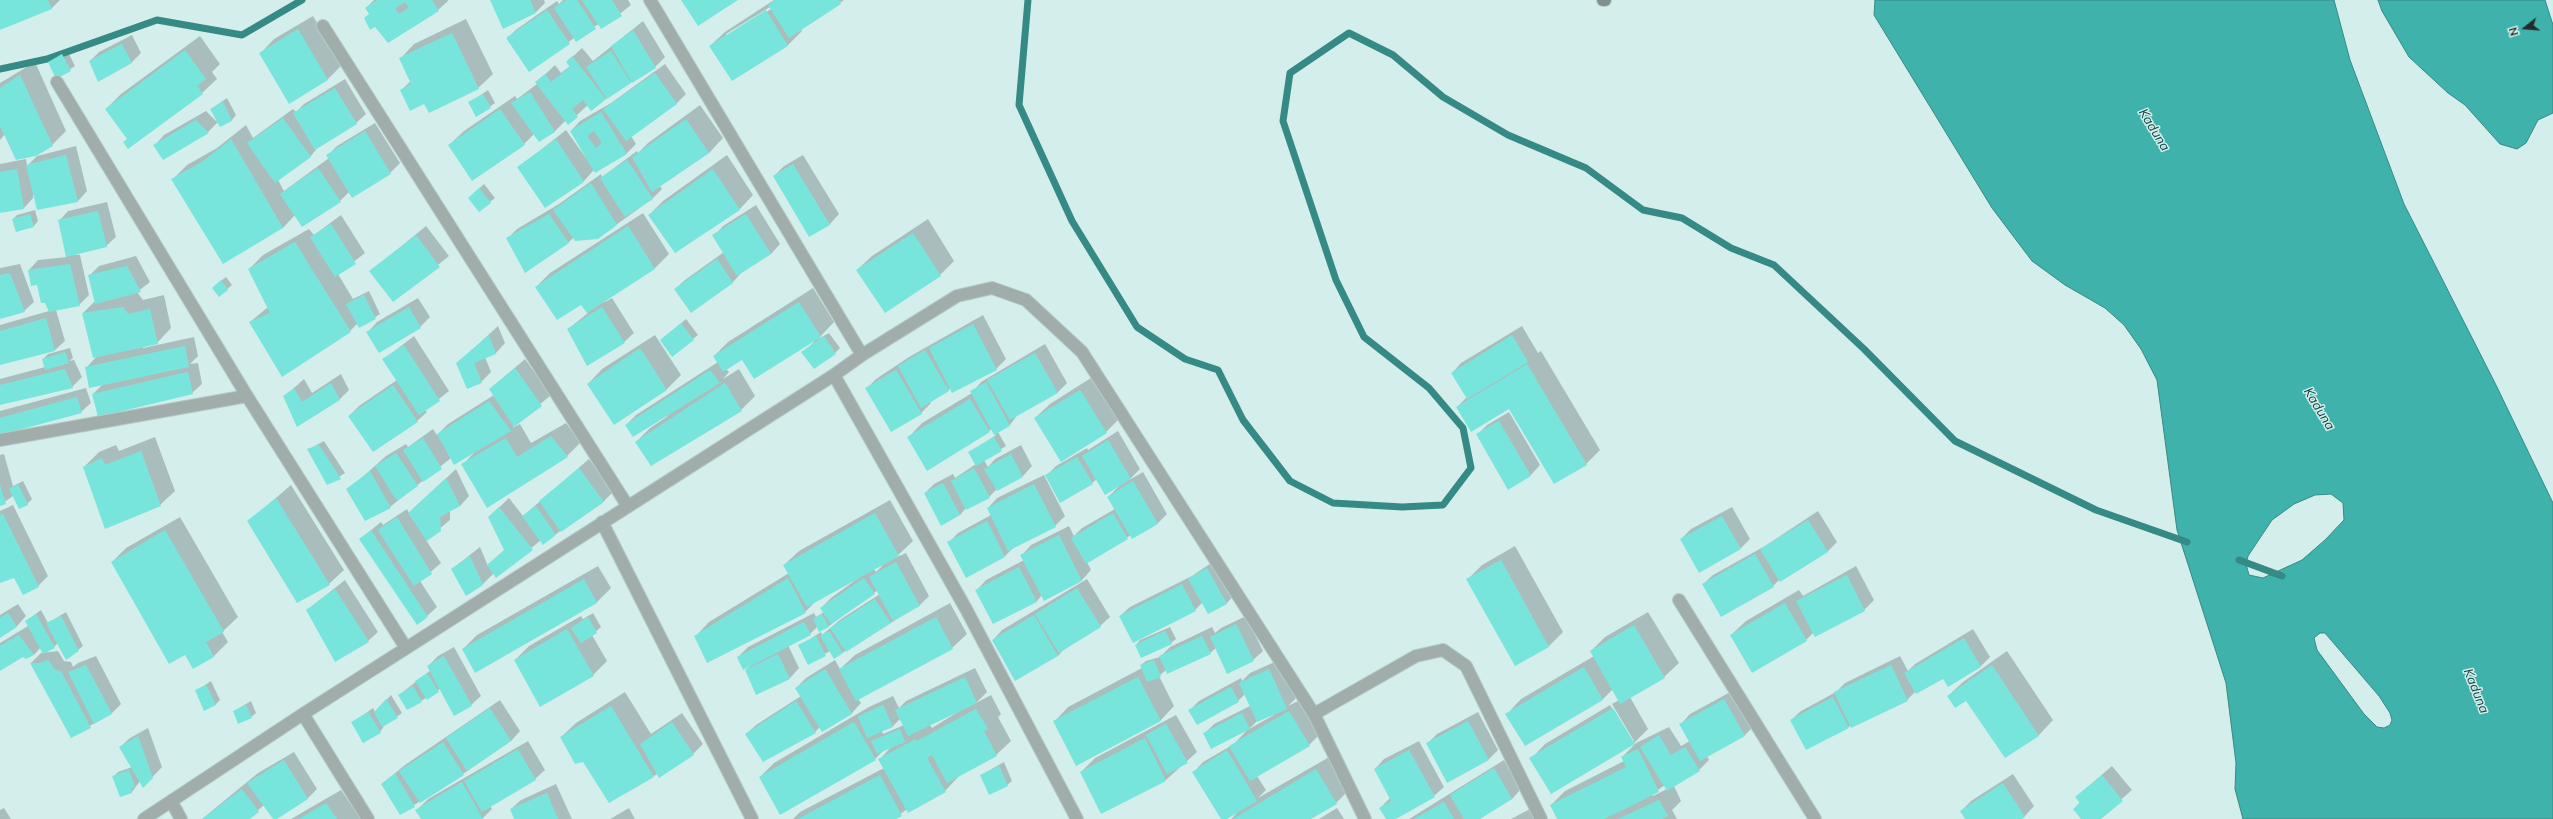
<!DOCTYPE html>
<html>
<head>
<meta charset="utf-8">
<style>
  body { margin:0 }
  #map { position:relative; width:2553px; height:819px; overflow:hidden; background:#d4eeec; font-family:Mulish,sans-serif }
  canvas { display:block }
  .north { position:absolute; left:2505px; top:8px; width:40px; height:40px; -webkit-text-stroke:3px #d4eeec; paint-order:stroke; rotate:253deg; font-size:11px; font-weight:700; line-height:16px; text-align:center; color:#222c2b }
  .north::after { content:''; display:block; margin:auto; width:14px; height:18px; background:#222c2b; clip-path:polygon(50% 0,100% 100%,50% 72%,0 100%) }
</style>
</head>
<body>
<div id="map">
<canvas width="2553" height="819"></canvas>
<div class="north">N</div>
</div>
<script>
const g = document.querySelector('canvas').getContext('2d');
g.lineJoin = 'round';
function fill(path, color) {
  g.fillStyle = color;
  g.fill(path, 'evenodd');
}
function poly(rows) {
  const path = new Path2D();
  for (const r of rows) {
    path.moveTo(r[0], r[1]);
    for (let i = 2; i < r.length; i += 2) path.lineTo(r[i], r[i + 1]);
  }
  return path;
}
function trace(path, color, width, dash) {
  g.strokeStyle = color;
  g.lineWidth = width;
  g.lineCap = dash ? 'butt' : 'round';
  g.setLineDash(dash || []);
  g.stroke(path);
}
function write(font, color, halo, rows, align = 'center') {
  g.font = font + ' Mulish,sans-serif';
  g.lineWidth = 3;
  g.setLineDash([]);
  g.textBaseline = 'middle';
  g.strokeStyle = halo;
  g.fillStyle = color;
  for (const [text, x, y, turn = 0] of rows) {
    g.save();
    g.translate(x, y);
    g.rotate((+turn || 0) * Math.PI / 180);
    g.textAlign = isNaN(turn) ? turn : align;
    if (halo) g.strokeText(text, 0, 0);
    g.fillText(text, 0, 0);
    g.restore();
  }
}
const water = poly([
  [1875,0,2334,0,2350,60,2404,204,2495,383,2553,503,2553,819,2243,819,2235,789,2236,763,2226,683,2177,530,2157,380,2141,349,2124,325,2105,308,2065,285,2032,261,1992,208,1874,15,1875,0],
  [2331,494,2343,503,2344,520,2325,540,2302,560,2263,578,2249,575,2246,564,2248,556,2272,520,2294,504,2315,495,2331,494],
  [2320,633,2325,633,2379,696,2390,713,2392,720,2390,725,2384,728,2377,727,2364,714,2317,650,2314,638,2320,633],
  [2378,0,2545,0,2553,25,2553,113,2538,120,2526,143,2517,149,2500,144,2465,105,2448,93,2409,57,2382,11,2378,0]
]);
fill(water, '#3fb2ab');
trace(water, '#368a85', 1);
fill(poly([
  [0,0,60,0,52,8,0,29],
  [374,0,448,0,448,1,438,10,388,41,366,8],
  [491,0,544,0,545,3,536,12],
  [563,0,628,0,631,5,602,28,599,24,574,38,530,71,507,38,517,29,557,1,559,4],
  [774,0,844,0,801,29,802,31,788,45,710,46,725,32],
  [770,7,771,9,726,37,726,34],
  [313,16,342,65,328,79,289,102,260,54,274,39],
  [466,19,493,74,478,88,425,103,401,90,411,81,400,59,414,44],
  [643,21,665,57,655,67,607,98,592,110,588,105,568,123,566,120,555,131,540,141,534,134,524,144,449,145,464,131,515,96,517,99,537,84,536,83,555,65,561,73,570,66,567,62,582,48,593,61],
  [132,35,141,53,131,63,90,61,99,52],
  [200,36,220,64,212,72,217,79,202,93,128,148,128,138,106,109,121,94],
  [67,50,75,66,57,78,49,62],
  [66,51,67,53,53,60,53,58],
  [35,62,66,131,52,145,5,134,0,140,0,83],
  [665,64,686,94,676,104,631,136,636,144,626,154,594,170,584,181,545,206,519,167,566,130,589,162,571,131,580,121,611,103],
  [345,79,366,114,356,123,319,146,310,157,278,180,284,191,329,158,327,156,337,146,375,123,400,163,390,173,349,192,340,201,295,215,283,228,173,179,187,165,217,148,246,125,253,138,293,109,296,112,304,104],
  [488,90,495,103,477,116,469,103],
  [227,98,236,115,232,120,220,126,218,122,208,132,164,159,155,145,164,135,206,111,217,122,211,109],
  [700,105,723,138,709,153,660,186,662,189,652,199,598,238,574,237,568,243,507,239,517,229,559,204,601,174,602,177,637,151,638,153,648,143],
  [76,146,87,191,78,201,33,189,33,198,24,208,0,212,0,164,26,159,27,166,37,156],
  [727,155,753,195,739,210,649,215,663,201],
  [803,155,839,214,830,224,810,236,774,176,784,166],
  [484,184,495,198,490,202,474,193],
  [107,202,116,237,106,246,72,254,80,255,89,295,79,305,56,310,65,341,55,350,0,364,0,325,49,311,38,284,32,285,29,270,38,260,67,257,59,221,68,211],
  [756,205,780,244,771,254,742,272,733,282,691,311,675,289,685,280,724,252,714,236,723,226],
  [35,210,38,221,34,226,16,231,13,219,17,215],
  [643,213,669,254,655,268,604,300,605,302,612,298,634,333,624,342,568,329,588,313,582,303,536,287,550,273],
  [341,215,365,253,338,274,353,299,369,291,380,314,359,327,357,324,350,331,250,322,268,307,249,269,263,255,309,229,314,235],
  [928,219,954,261,940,275,885,312,857,270,872,256],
  [426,226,449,256,393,301,371,271],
  [136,256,150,282,137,292,143,300,164,295,171,328,157,343,142,346,143,348,194,337,198,356,190,364,198,363,202,384,192,393,93,394,103,384,86,368,97,356,83,313,95,301,89,276,99,266],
  [20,264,34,302,24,311,0,318,0,268],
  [226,277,232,285,219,296,218,283],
  [813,288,834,322,818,339,829,333,840,348,835,353,803,352,814,342,813,341,742,359,726,369,729,372,723,379,739,369,755,396,741,410,636,442,650,428,668,416,626,425,636,415,718,362,714,356,728,342],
  [418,298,430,317,420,327,368,332,377,322],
  [983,315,1006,359,996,369,951,388,930,402,931,403,921,413,866,389,876,379,909,357],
  [686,319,698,335,673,355,661,340],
  [498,326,505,343,496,353,485,357,491,372,481,382,458,363],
  [1522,326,1538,353,1541,351,1600,450,1586,464,1510,407,1457,407,1467,397,1452,373,1461,363],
  [655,335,681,375,667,389,614,424,588,384,602,369],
  [414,336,449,391,425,410,427,412,417,421,349,416,359,406,397,380,384,359],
  [1045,344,1067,383,1057,393,1018,414,1010,425,998,432,1006,446,984,460,988,467,995,459,1021,445,1032,466,1023,476,997,489,989,497,966,508,960,515,925,493,934,484,953,474,955,478,976,464,970,452,996,435,992,429,928,469,908,438,922,423,972,393,981,382],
  [70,348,73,358,69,361,74,360,82,377,72,387,0,404,0,379,45,367,43,359,48,354],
  [525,359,551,395,512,428,520,424,531,443,566,423,581,442,567,456,462,465,474,453,451,458,390,507,348,490,386,456,406,444,408,447,433,429,437,435,448,424,494,395,490,389],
  [341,374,349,390,340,399,297,426,284,397,304,379,312,393],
  [1094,376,1120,418,1106,432,1035,418,1050,404],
  [86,388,91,403,81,412,0,434,0,411],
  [1509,412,1540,465,1531,475,1508,488,1477,435,1487,425],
  [1118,431,1140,469,1129,480,1143,472,1167,514,1158,523,1133,538,1131,535,1087,562,1091,570,1082,580,1044,599,1042,595,1037,601,993,623,977,590,986,580,1024,560,1022,555,1031,545,1069,526,1074,536,1082,528,1115,509,1108,497,1120,485,1097,479,1092,483,1047,475,1056,466,1087,448,1088,450],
  [155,437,175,491,160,505,84,467,99,452,116,445,119,451],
  [324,441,345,473,328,484,309,449],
  [4,454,13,486,23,481,32,499,27,504,13,496,0,505,0,455],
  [589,459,613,492,604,501,543,543,541,540,496,577,494,573,483,584,466,595,452,569,480,547,488,566,505,550,489,517,509,498,523,516],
  [456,469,469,496,460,506,450,511,450,520,426,540,441,563,420,581,437,607,427,616,360,539,381,522,383,525,407,509,409,513],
  [1044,475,1065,516,1055,526,1014,547,1005,556,967,576,949,542,958,533,991,515,988,508,997,498],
  [291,485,344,570,329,584,249,521],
  [890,500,913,541,895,558,906,553,929,596,920,605,842,653,830,651,808,664,799,646,821,632,822,635,841,619,880,594,878,590,829,626,819,631,817,627,810,634,788,645,799,668,790,678,757,694,746,670,751,665,738,657,748,647,814,613,816,617,824,612,821,608,831,598,861,576,816,601,805,612,695,637,709,622,789,573,784,565,799,551],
  [883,565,876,572,874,569],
  [13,505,48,576,38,586,14,577,0,582,0,511],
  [1732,507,1750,539,1740,549,1681,539,1691,529],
  [1818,511,1837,542,1827,552,1780,579,1773,586,1703,584,1713,575,1765,546],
  [180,517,238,617,222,632,228,642,214,656,193,668,185,653,112,562,126,548],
  [1515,546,1563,632,1549,646,1516,665,1468,579,1482,565],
  [1217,559,1236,593,1227,603,1209,613,1203,602,1195,610,1120,616,1130,607,1192,576],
  [598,566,611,588,597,602,476,671,463,649,477,635],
  [1856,566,1874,600,1864,610,1815,636,1813,633,1806,640,1731,635,1746,621,1799,590,1803,596],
  [1087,579,1110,617,1100,626,1065,648,1058,656,993,640,1002,630],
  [345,580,378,632,368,641,307,610],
  [950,603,967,634,952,648,858,699,861,703,852,713,822,731,820,727,815,732,746,734,756,725,801,696,796,688,806,678,835,660,840,669,855,655],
  [18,604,26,616,17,626,0,636,0,615],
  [41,610,48,623,66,612,83,646,78,650,58,643,54,647,40,648,34,655,23,655,0,670,0,643,28,626,26,621],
  [1648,612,1679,663,1664,677,1630,697,1648,729,1634,743,1531,759,1545,744,1610,705,1631,741,1634,741,1612,704,1619,700,1613,689,1603,699,1526,745,1507,714,1521,699,1594,656,1591,651,1605,637],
  [593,613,601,627,592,635,607,661,593,675,515,660,529,646,581,616,583,619],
  [1246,616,1263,651,1253,660,1216,648,1210,653,1166,670,1159,676,1174,706,1160,721,1054,722,1068,707,1142,668,1141,665,1146,661,1160,657,1170,647,1212,627,1215,633,1221,628],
  [1170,627,1176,639,1171,643,1136,645,1140,640],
  [1973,629,1990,657,1980,667,1944,678,1916,691,1907,700,1848,727,1791,720,1801,711,1836,692,1845,683,1900,656,1908,671,1915,664],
  [454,647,481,696,471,705,440,689,421,701,399,695,431,670,428,666,438,656],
  [58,651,64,661,71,662,73,667,78,663,96,656,121,704,112,713,71,737,31,663,41,653],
  [2007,651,2053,720,2039,735,2006,757,1967,699,1948,696,1963,682],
  [1279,660,1296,698,1288,706,1304,698,1323,731,1309,745,1257,776,1266,790,1258,798,1331,756,1350,789,1336,803,1309,819,1231,819,1237,813,1222,819,1194,772,1203,762,1234,744,1247,730,1205,733,1214,724,1250,706,1245,694,1238,701,1190,710,1199,701,1241,678,1242,681,1250,673],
  [1273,714,1274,715,1249,729,1257,721],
  [975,668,987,692,976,703,991,695,1001,714,998,717,1011,741,996,755,959,776,945,791,907,809,894,819,793,819,800,812,884,768,880,759,891,747,884,750,875,759,760,777,774,763,869,707,893,696,899,708,906,701],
  [964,708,932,728,930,725],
  [900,719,904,725,883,734,882,731,893,726],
  [211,681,220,700,215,705,196,691],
  [1734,690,1754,726,1744,736,1707,756,1709,760,1699,770,1674,786,1681,801,1672,810,1677,819,1558,819,1551,805,1565,791,1624,761,1622,757,1636,743,1669,727,1681,746,1690,741,1681,724,1690,714],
  [1665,785,1667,789,1653,796,1652,794],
  [625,692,651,734,682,713,703,744,693,754,609,801,583,761,561,737,576,723],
  [391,695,402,713,384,726,380,732,352,723,373,708,375,712],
  [500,700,520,731,511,741,463,774,400,814,382,784,405,765],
  [251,701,256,713,251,717,234,711],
  [1478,712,1498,750,1488,760,1428,743,1437,734],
  [1176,715,1197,752,1166,780,1102,812,1081,772,1095,758],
  [148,728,162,767,143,787,140,781,132,792,113,777,118,772,132,767,120,747,130,738],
  [528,741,545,770,535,779,490,806,492,809,482,819,422,819,417,810,428,799],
  [1419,741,1444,787,1434,796,1394,819,1387,819,1380,808,1390,798,1375,769,1384,759],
  [294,752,317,789,307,799,276,819,264,805,248,819,202,819,258,773],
  [1504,760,1521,789,1512,799,1478,819,1409,819],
  [1004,762,1012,781,1007,785,981,775],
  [2112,766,2132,790,2099,819,2082,819,2074,809,2080,802,2076,797],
  [2013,774,2034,806,2025,816,2020,819,1967,819,1961,811,1971,801],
  [556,784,572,819,515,819,511,809,521,800],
  [341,790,361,819,290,819,291,819],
  [4,808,11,819,0,819,0,810],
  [629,808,635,819,610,819],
  [1337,808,1344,819,1319,819],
  [1530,809,1535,819,1511,819]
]), '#0003');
trace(poly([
  [1028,0,1019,105,1072,221,1137,327,1185,359,1218,370,1243,420,1290,481,1333,503,1402,507,1443,505,1471,468,1463,428,1429,388,1364,337,1336,280,1283,121,1290,73,1349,33,1393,55,1443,97,1508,135,1586,168,1643,210,1682,218,1731,248,1774,265,1864,349,1955,441,2096,510,2187,542],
  [0,69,47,59,157,20,242,35,302,0],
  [2239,560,2282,576]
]), '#368a85', 7);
fill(poly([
  [0,0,48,0,52,9,0,30],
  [377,0,432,0,439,11,388,43,375,27,370,30,364,18,369,14,365,8],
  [405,2,409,8,399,14,395,8],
  [490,0,530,0,536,13,503,29],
  [566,0,577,0,596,29,576,42,554,8],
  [582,0,612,0,622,16,601,29],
  [681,0,738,0,698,26],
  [775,0,839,0,841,4,789,38,768,5],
  [547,10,570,44,529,72,506,38],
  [766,10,788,46,732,81,709,46],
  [298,29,328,80,289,104,259,53],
  [633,30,656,68,632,83,611,46],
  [452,33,479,89,429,113,424,104,410,111,400,90,411,84,399,58],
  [122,44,132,63,98,82,89,61],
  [185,50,206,79,197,86,203,94,128,149,123,142,127,139,105,109],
  [611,51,631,83,607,99,586,67],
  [62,54,71,71,56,79,48,62],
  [572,56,606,99,591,111,583,100,572,109,578,117,568,125,535,82,545,74,551,82,570,67,566,62],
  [655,73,677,104,626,141,603,109],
  [20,75,53,146,36,156,16,160,0,126,0,88],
  [335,88,357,124,315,150,293,113],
  [530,92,555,132,539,142,511,103],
  [483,94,491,108,476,117,468,102],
  [223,102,232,121,220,127,210,109],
  [500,109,525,145,472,181,448,145],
  [601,112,627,154,595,173,570,131],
  [594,131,602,143,596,148,587,136],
  [283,118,311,157,275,183,247,143],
  [686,119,709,153,652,192,632,157],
  [196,120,209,133,163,160,153,145],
  [365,131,391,174,352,198,326,155],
  [231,139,283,228,223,264,171,179,202,162],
  [556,139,584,182,545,208,517,167],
  [66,155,78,202,37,210,26,165],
  [627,160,653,199,625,217,600,178],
  [793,164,830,225,809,237,773,176],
  [318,168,341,202,302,227,280,194],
  [17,169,24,209,0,213,0,172],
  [713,169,740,210,675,253,648,215],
  [591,183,617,225,598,239,575,241,553,210],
  [479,188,491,203,479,212,468,198],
  [98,211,107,247,66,257,58,220],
  [30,214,34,227,16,232,12,219],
  [549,214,569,243,525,273,506,238],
  [746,214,771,254,737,276,712,235],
  [331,224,356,264,335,277,310,237],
  [628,226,655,269,587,313,581,305,557,320,535,287],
  [913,233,941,276,885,313,856,270],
  [416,235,440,267,393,302,369,271],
  [295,242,351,332,282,377,249,322,270,313,248,269],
  [717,259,733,283,691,313,674,289],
  [70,264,80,306,49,312,45,303,41,303,37,285,31,286,28,270],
  [127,266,141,292,95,304,88,275],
  [10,273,25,312,0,319,0,275],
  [221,280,228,290,219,297,212,288],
  [364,295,376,319,359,328,346,304],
  [799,302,821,337,754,379,742,360,723,372,713,356],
  [123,307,128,314,150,309,158,344,93,358,82,313],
  [409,307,421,328,379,353,366,332],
  [602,307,625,343,587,366,567,329],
  [46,318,55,351,0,365,0,331],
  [681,323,694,340,672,357,660,340],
  [973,324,997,370,952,393,929,348],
  [489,335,496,354,474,363,482,383,467,389,456,363],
  [1512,335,1528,362,1467,399,1451,373],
  [824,336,836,354,814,369,801,352],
  [404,345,440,401,419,415,382,359],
  [185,346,189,367,89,388,85,367],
  [640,348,667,390,614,425,587,384],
  [925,350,949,391,921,408,898,366],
  [65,352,69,363,45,370,42,359],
  [1035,353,1058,393,1010,420,987,380],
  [1527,364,1587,465,1554,484,1509,409,1471,432,1456,407],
  [515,368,542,406,514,427,489,389],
  [65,369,73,388,0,405,0,385],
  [710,370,720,383,633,437,625,425],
  [896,370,922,414,891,432,865,388],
  [188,372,193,394,98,417,92,394],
  [986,382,1010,426,994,435,970,391],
  [331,383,340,400,297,427,283,396,294,388,302,402],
  [725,383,742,411,651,466,635,442],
  [393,385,418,422,373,452,348,416],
  [1080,390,1107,433,1061,462,1034,418],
  [77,397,82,413,0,435,0,418],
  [970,399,990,432,927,471,907,437],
  [489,401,511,431,454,465,437,434],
  [1499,421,1531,476,1508,490,1476,434],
  [551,436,568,457,487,508,461,464,506,438,517,457],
  [994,437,1002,451,976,466,968,452],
  [423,438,442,469,423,482,403,450],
  [1108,440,1131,479,1105,495,1082,456],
  [319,445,341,479,327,485,307,449],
  [141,451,161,506,105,529,83,467,102,458,105,465],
  [396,453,418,486,397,501,375,466],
  [1011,454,1023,477,997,491,984,469],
  [1077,457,1093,484,1060,503,1045,475],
  [579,468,604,502,561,532,539,501],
  [974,468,990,498,966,510,951,481],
  [370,471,391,508,365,521,346,489],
  [446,478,460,506,440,517,441,531,427,541,408,513],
  [1133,481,1158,524,1132,539,1107,497],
  [943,483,960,515,941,526,924,493],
  [18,484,28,505,19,509,9,489],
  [1034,484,1056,527,1008,551,987,508],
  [0,485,6,504,0,506],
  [276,498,330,585,297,603,247,521],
  [536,506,556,535,543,545,522,516],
  [499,507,533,550,496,578,487,565,504,550,488,517],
  [875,513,899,556,807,607,783,565],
  [1113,513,1128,539,1086,564,1071,538],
  [3,514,39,587,23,595,14,578,0,583,0,515],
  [1722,516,1741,549,1699,573,1680,539],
  [397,517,432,574,414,586,378,530],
  [1808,520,1828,552,1780,582,1760,549],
  [987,521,1005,557,966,578,947,542],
  [165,530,224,632,206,642,214,657,193,669,185,655,169,664,111,562],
  [371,530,428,617,417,625,359,539],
  [1059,535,1082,581,1044,601,1020,555],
  [1755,554,1774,587,1721,617,1702,584],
  [470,556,483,585,466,596,451,569],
  [1501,560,1549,647,1515,666,1466,579],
  [896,562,920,606,893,621,869,577],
  [1019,567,1037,602,993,624,975,590],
  [1207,568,1227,604,1208,614,1188,579],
  [1847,575,1865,611,1815,637,1796,601],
  [788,578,806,613,707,663,694,636],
  [864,578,875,594,831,624,820,608],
  [584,579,597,603,475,673,462,649],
  [1182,584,1196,611,1133,643,1119,616],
  [1077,588,1101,627,1059,653,1035,614],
  [335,589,369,642,335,662,306,610],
  [875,599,891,623,846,652,830,628],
  [1785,603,1807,641,1752,673,1730,635],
  [8,613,17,627,0,638,0,618],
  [36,614,55,648,43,654,25,621],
  [822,614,829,627,819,632,813,619],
  [1034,615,1058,656,1015,681,992,640],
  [61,616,79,651,66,660,46,623],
  [588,617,597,633,581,643,571,628],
  [936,617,953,649,856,701,839,669],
  [804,622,811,635,743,670,737,657],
  [1236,624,1254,661,1227,674,1210,637],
  [1634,625,1665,678,1620,704,1590,651],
  [567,629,594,676,540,707,514,660],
  [829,631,843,653,834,659,820,636],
  [1165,631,1172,644,1141,658,1135,645],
  [19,635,34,655,26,659,23,657,0,671,0,646],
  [816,636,826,656,808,665,798,645],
  [1202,636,1211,654,1167,674,1159,656],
  [1964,638,1981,667,1948,687,1943,679,1916,694,1904,673],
  [778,654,790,679,756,695,745,670],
  [444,656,472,706,454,716,427,666],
  [48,660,55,670,61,671,91,728,71,738,30,663,39,663],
  [1154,660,1161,677,1147,682,1140,665],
  [86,665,112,714,94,724,68,672],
  [1891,665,1908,701,1851,728,1834,692],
  [1992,665,2039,736,2005,758,1966,701,1955,708,1947,696],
  [1584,667,1603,700,1525,746,1505,714],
  [825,669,852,714,822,732,795,688],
  [1269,669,1287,709,1257,722,1239,683],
  [427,673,439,692,427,700,415,681],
  [965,677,977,703,908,736,895,710],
  [1138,677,1161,721,1076,766,1053,721],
  [206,685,216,705,204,711,195,690],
  [413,686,422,702,407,710,398,695],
  [1231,687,1239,702,1197,725,1188,710],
  [1833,697,1849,728,1806,750,1790,720],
  [386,699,398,718,382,727,374,712],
  [1724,699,1745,736,1700,761,1679,724],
  [796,701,816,733,763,762,745,734],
  [246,705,252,718,238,724,233,711],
  [883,705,893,727,867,738,858,716],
  [611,706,654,777,609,803,583,762,575,764,560,737],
  [490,708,511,741,467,771,446,738],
  [1613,708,1635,744,1551,794,1529,758],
  [976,709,988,729,984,731,997,756,947,783,932,755,927,758,946,792,908,813,878,759,916,739,917,741],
  [1289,711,1310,746,1250,781,1229,746],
  [368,712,381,733,363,743,351,722],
  [1242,713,1250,729,1211,749,1203,733],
  [1468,721,1489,760,1447,783,1426,743],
  [672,722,694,755,659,778,640,744],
  [854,722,876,760,780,815,759,777],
  [1166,724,1188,763,1167,774,1146,735],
  [900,729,905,742,877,754,871,741],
  [1659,735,1671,755,1685,747,1700,771,1667,791,1640,747],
  [138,736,153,778,143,788,119,747],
  [1145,738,1166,781,1101,814,1080,772],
  [443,742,464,775,420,803,399,771],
  [518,749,536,780,482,812,464,781],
  [1638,749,1659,792,1604,819,1557,819,1550,805,1626,767,1621,757],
  [1227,750,1257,801,1227,819,1221,819,1192,772],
  [1409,750,1435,797,1396,819,1386,819,1379,808,1391,801,1374,769],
  [284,760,308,799,277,819,273,819,247,783],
  [999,766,1008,786,989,795,980,775],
  [1494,768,1512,799,1480,819,1464,819,1450,795],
  [1316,769,1337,804,1311,819,1233,819],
  [129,770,135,787,131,788,132,793,120,797,112,776],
  [395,773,415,807,400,815,381,784],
  [880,775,902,816,896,819,798,819],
  [2102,775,2123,801,2101,819,2081,819,2073,809,2080,803,2075,797],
  [462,782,483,819,421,819,415,810],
  [2003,783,2025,817,2022,819,1965,819,1960,811],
  [242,789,259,812,250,819,202,819],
  [547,793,558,819,514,819,510,809],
  [1659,800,1668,816,1662,819,1618,819],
  [1444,802,1454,819,1414,819],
  [326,803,337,819,299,819]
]), '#78e5dd');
const street = poly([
  [650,0,862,355],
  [323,26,627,505],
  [57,82,247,396,406,648],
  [834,375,966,609,1077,819],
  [0,440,247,396],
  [602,522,752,819],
  [1679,600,1815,819],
  [303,714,368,819],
  [1314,714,1416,656,1443,650,1466,666,1541,819],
  [171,801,181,819],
  [144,819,303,714,834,375,862,355,957,296,992,288,1026,300,1082,352,1314,714,1365,819]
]);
const secondary = poly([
  [1603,0,1605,0]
]);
trace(street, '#b4cbc9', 14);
trace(secondary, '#b4cbc9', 14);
trace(street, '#a1adab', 12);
trace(secondary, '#7f908e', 12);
write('italic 13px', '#124441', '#d4eeec', [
  ["Kaduna",2154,130,59],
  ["Kaduna",2319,409,59],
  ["Kaduna",2476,691,68]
]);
</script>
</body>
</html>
